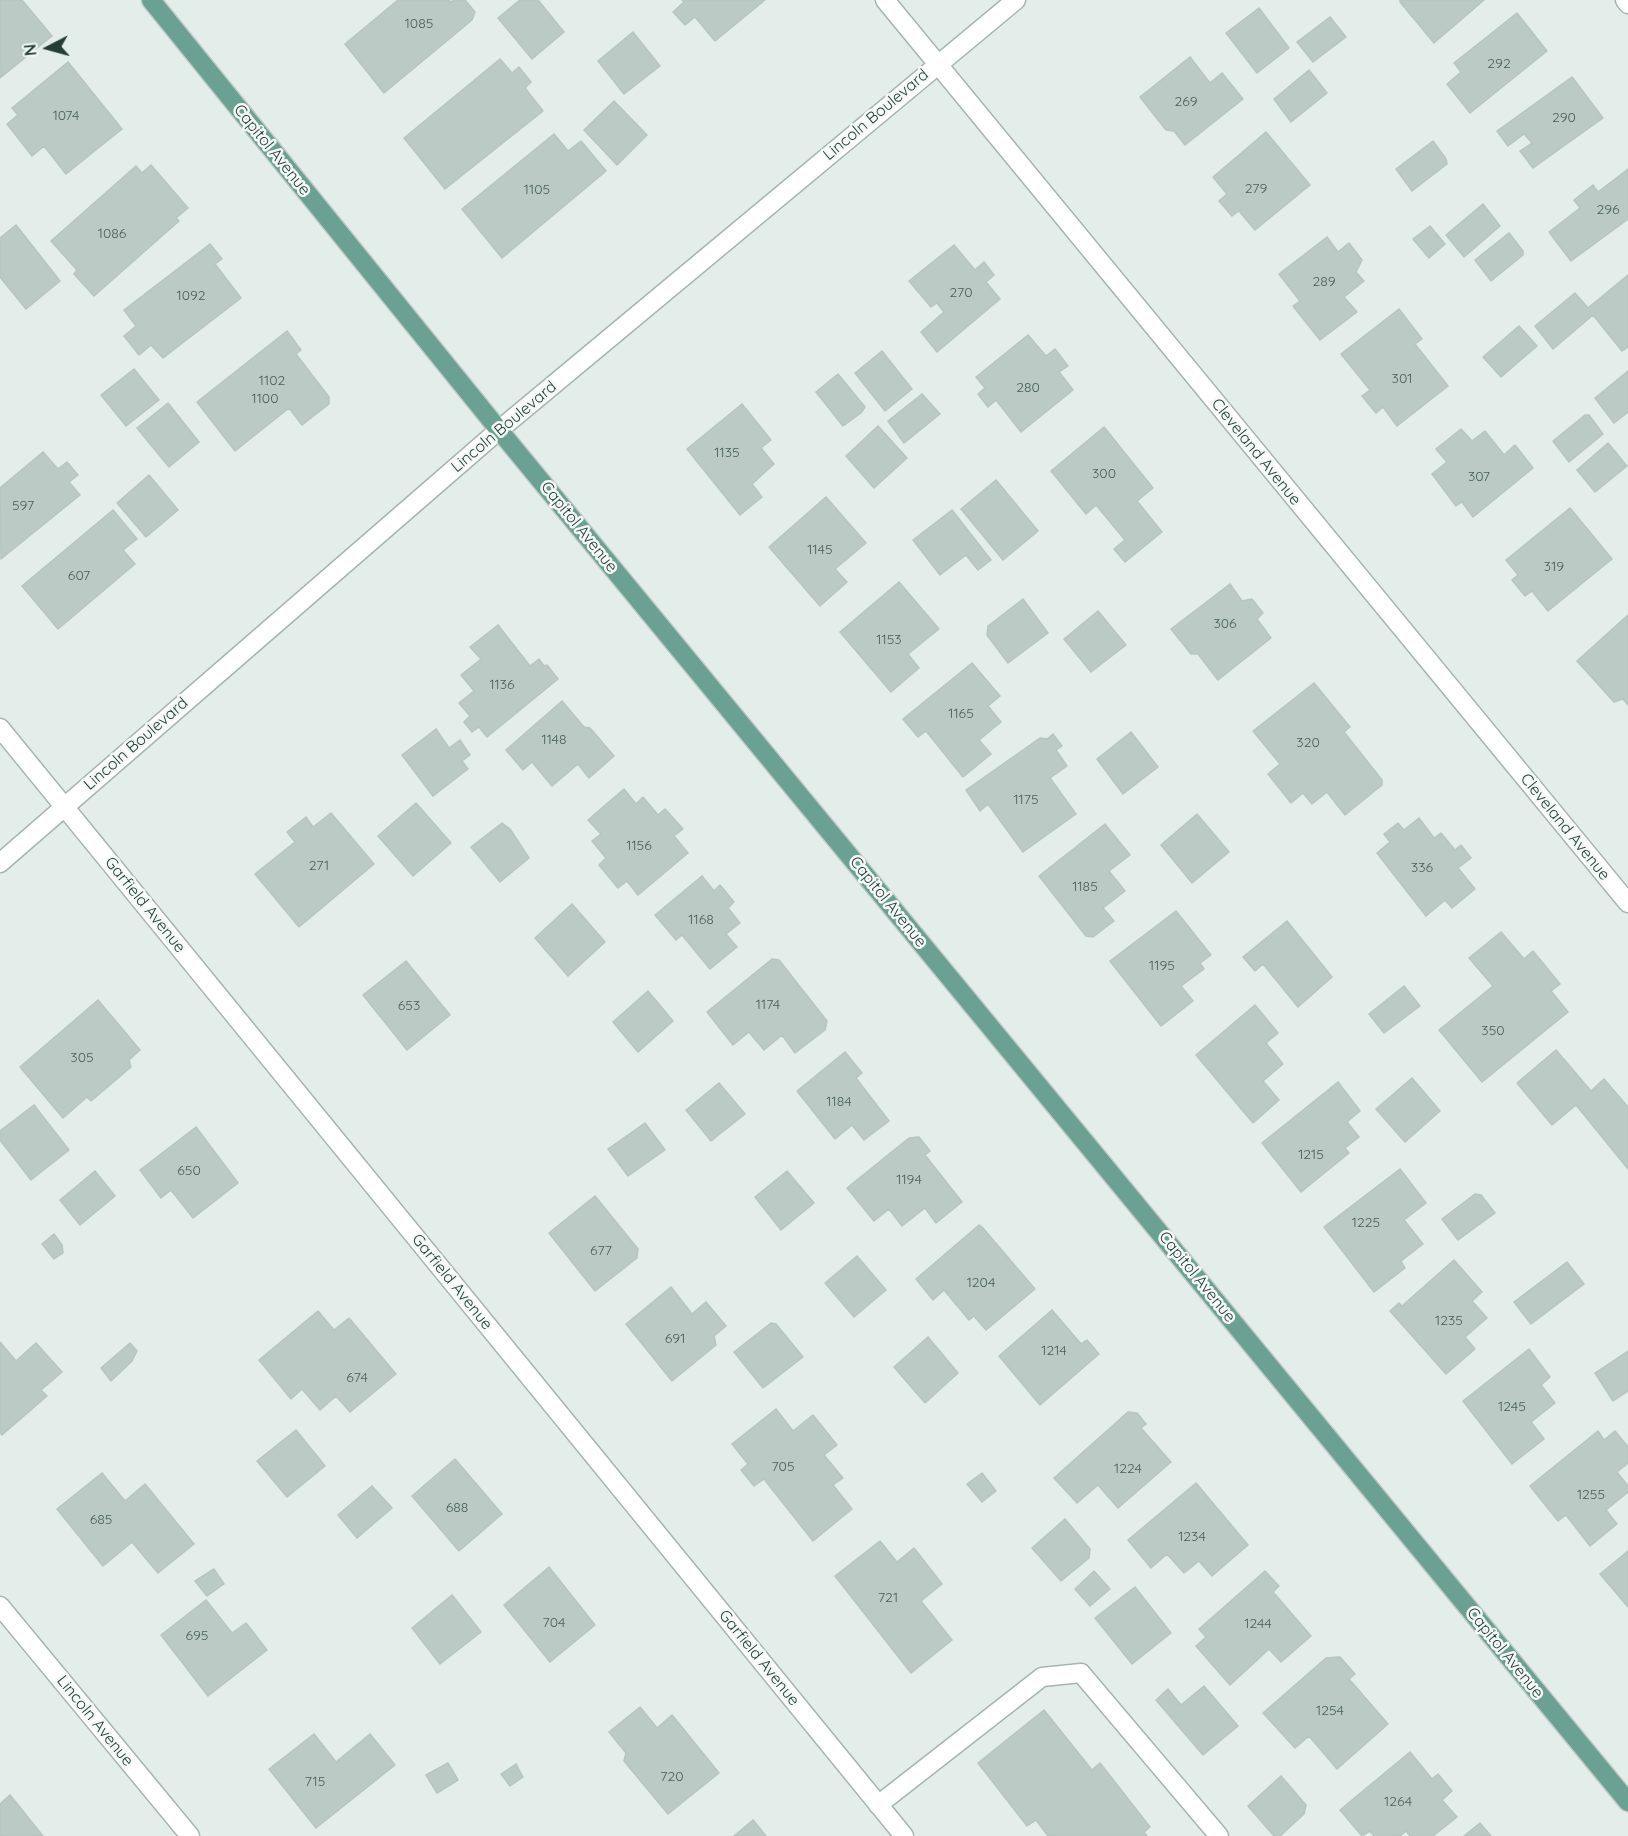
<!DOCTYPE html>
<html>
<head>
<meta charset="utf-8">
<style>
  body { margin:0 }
  #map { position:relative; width:1628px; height:1836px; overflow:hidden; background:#e3ede9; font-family:Quicksand,sans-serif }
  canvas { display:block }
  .north { position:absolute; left:18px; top:18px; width:60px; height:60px; -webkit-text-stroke:4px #f4f9f7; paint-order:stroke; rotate:264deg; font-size:16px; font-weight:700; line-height:24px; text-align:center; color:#233e37 }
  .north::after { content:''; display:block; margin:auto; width:21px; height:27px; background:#233e37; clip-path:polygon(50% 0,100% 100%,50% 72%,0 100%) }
</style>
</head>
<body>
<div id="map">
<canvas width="1628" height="1836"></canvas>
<div class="north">N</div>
</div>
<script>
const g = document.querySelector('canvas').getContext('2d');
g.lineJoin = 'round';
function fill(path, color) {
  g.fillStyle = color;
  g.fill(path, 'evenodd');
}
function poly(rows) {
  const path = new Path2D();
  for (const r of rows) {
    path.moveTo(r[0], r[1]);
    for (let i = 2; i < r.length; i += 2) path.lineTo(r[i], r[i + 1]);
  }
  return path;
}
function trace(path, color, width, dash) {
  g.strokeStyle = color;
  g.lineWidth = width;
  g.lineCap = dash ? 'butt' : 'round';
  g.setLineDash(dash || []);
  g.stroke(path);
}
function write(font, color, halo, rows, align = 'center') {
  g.font = font + ' Quicksand,sans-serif';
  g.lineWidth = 5;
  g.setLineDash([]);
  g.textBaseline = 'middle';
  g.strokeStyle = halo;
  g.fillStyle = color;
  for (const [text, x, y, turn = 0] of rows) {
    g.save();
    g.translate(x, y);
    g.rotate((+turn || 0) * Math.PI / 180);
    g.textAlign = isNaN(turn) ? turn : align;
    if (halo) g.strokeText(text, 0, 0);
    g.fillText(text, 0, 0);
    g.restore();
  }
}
const building = poly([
  [0,0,22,0,52,36,0,78,0,0],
  [398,0,449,0,451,2,454,0,465,0,475,12,472,20,384,93,345,44,398,0],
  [520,0,538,0,564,32,532,59,498,18,520,0],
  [682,0,765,0,715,41,695,17,685,25,673,12,684,2,682,0],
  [1400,0,1484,0,1434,43,1400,2,1400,0],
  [1259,8,1289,48,1257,73,1226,33,1259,8],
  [1517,13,1547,51,1470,113,1447,84,1461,72,1454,63,1517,13],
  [1330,17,1346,37,1313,62,1297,42,1330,17],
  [633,32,660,66,624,94,598,61,633,32],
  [1190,57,1210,83,1222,73,1243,99,1185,145,1174,131,1166,130,1140,97,1190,57],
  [500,59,512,73,519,67,531,82,525,88,543,111,445,189,404,138,500,59],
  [68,62,122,129,66,174,44,146,32,156,7,124,18,115,12,108,68,62],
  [1309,70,1327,93,1291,122,1274,99,1309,70],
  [1572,77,1603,118,1533,168,1520,151,1532,143,1524,134,1508,146,1497,131,1572,77],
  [614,101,647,135,617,165,584,130,614,101],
  [1266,132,1310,185,1255,230,1239,211,1232,216,1219,201,1227,194,1213,177,1266,132],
  [554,134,568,151,581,141,606,171,502,258,462,209,554,134],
  [1433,141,1446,159,1447,164,1412,191,1396,169,1433,141],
  [151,165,188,208,176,218,179,221,94,296,74,274,77,270,51,241,136,166,142,173,151,165],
  [1628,169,1628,219,1571,261,1549,232,1580,208,1574,200,1593,185,1598,192,1628,169],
  [1483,204,1500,226,1464,257,1446,235,1483,204],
  [16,225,60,281,26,309,0,277,0,238,16,225],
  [1430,226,1445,244,1429,258,1413,239,1430,226],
  [1509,233,1523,251,1523,255,1491,281,1475,260,1509,233],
  [1327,237,1338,252,1349,243,1362,260,1356,272,1364,281,1344,297,1357,312,1320,340,1293,306,1300,301,1279,274,1327,237],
  [210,244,222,259,215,264,241,298,163,358,151,345,139,355,124,336,136,326,124,310,210,244],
  [954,245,975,270,984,262,994,275,986,282,1000,299,937,352,921,332,944,312,937,303,931,307,909,281,954,245],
  [1628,275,1628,347,1622,351,1593,315,1553,349,1535,326,1575,293,1588,308,1628,275],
  [1399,309,1422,339,1415,344,1448,386,1397,426,1383,407,1376,413,1362,396,1370,390,1341,354,1399,309],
  [1519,326,1537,346,1501,377,1483,357,1519,326],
  [287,331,301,350,296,354,329,397,329,404,302,425,289,408,235,451,197,402,287,331],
  [1028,335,1046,356,1055,349,1068,366,1059,372,1073,390,1021,432,996,400,988,407,978,394,985,388,976,377,1028,335],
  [882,351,912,389,885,411,855,373,882,351],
  [134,369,159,400,126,426,101,395,134,369],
  [1628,371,1628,412,1614,423,1595,398,1628,371],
  [838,374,865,407,861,413,843,426,816,392,838,374],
  [922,394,940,414,904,443,888,421,922,394],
  [168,403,199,442,169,467,137,428,168,403],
  [742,404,771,440,761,448,774,464,752,484,762,497,740,515,687,449,742,404],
  [1585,415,1589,415,1603,434,1569,462,1553,441,1585,415],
  [878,426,907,458,874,488,846,456,878,426],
  [1104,427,1153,488,1137,501,1162,532,1125,562,1114,549,1125,540,1096,505,1086,514,1051,471,1104,427],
  [1461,429,1472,441,1485,431,1504,455,1515,445,1533,468,1473,517,1462,502,1456,506,1432,474,1447,462,1436,449,1461,429],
  [1608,443,1627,466,1595,492,1577,470,1608,443],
  [43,452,58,469,67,462,78,475,69,482,80,495,1,559,0,488,43,452],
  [149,475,178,510,146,537,117,503,149,475],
  [996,480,1038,531,1003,560,961,509,996,480],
  [826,497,866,543,835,569,847,582,820,606,769,547,826,497],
  [1570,508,1612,559,1548,611,1532,591,1525,596,1512,580,1518,575,1506,560,1570,508],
  [113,510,137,539,123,550,135,564,58,629,22,586,113,510],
  [952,510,991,560,978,570,966,555,940,575,913,540,952,510],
  [899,582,939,629,908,654,919,668,891,692,840,632,899,582],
  [1230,584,1242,601,1252,599,1263,613,1257,619,1271,638,1218,680,1198,654,1191,654,1171,629,1230,584],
  [1023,599,1048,633,1008,663,987,635,988,626,1023,599],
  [1098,611,1126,645,1091,672,1064,639,1098,611],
  [1628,615,1628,705,1623,699,1614,702,1577,661,1628,615],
  [498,625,530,666,539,659,544,666,547,665,558,679,487,737,479,727,472,732,464,722,470,716,459,703,474,691,461,675,481,659,470,647,498,625],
  [972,663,1000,696,988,706,1001,722,979,740,991,754,963,777,926,731,918,737,903,719,972,663],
  [1314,683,1350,727,1344,732,1382,780,1382,785,1345,815,1327,792,1312,804,1303,793,1291,803,1268,774,1280,764,1253,731,1314,683],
  [562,701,584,727,590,728,614,756,589,778,578,764,552,786,532,762,523,770,506,750,562,701],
  [436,729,449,748,460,740,470,755,462,761,468,769,433,796,402,755,436,729],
  [1131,732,1158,767,1123,794,1097,759,1131,732],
  [1053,734,1062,746,1056,750,1067,766,1050,778,1076,814,1023,852,988,804,980,811,966,790,1040,738,1047,739,1053,734],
  [624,789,636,804,643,797,658,815,665,809,683,829,674,836,688,853,638,895,627,881,618,888,599,865,606,858,592,841,601,834,588,820,624,789],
  [416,803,451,843,413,876,378,836,416,803],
  [331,813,374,864,299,927,255,874,295,842,287,832,306,817,313,827,331,813],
  [1197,814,1229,852,1192,883,1161,845,1197,814],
  [1419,818,1434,838,1441,833,1455,850,1461,845,1471,858,1458,868,1475,889,1452,908,1445,900,1426,916,1377,853,1390,842,1384,834,1398,823,1404,830,1419,818],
  [502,823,510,829,529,858,500,882,471,847,502,823],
  [1105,824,1130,855,1109,871,1125,891,1103,908,1114,921,1093,937,1086,936,1039,876,1105,824],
  [702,876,714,891,720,885,734,902,728,908,740,923,726,934,737,947,710,969,682,935,676,940,655,915,702,876],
  [572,904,605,942,568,976,535,938,572,904],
  [1176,911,1211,955,1200,963,1204,969,1181,986,1193,1001,1161,1026,1110,961,1176,911],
  [1287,921,1332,977,1298,1007,1263,964,1255,971,1243,957,1287,921],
  [1501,932,1524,959,1533,951,1560,984,1551,991,1568,1012,1482,1082,1439,1030,1493,986,1469,958,1501,932],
  [772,959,779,960,827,1021,825,1030,795,1053,782,1035,764,1050,749,1032,733,1045,707,1012,772,959],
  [406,961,450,1015,407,1050,363,995,406,961],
  [1404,986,1420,1006,1384,1033,1369,1014,1404,986],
  [648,991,673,1021,638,1052,613,1022,648,991],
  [98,1000,140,1050,129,1060,131,1067,91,1101,87,1097,63,1118,20,1067,98,1000],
  [1255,1005,1278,1033,1266,1043,1283,1064,1263,1081,1279,1100,1253,1123,1196,1055,1255,1005],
  [1556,1050,1591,1091,1604,1079,1628,1107,1628,1169,1576,1105,1552,1125,1517,1083,1556,1050],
  [845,1052,862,1073,856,1078,889,1121,864,1140,852,1125,835,1139,797,1091,845,1052],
  [1412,1078,1440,1111,1405,1142,1376,1109,1412,1078],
  [1338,1082,1360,1111,1347,1122,1359,1137,1345,1148,1349,1153,1301,1192,1262,1143,1338,1082],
  [719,1083,745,1114,711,1141,686,1110,719,1083],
  [34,1105,69,1150,31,1180,0,1140,0,1131,34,1105],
  [645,1123,665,1150,628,1176,608,1149,645,1123],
  [196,1127,238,1183,193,1218,171,1190,161,1198,140,1170,196,1127],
  [919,1137,930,1151,925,1155,962,1202,936,1223,925,1208,902,1226,889,1209,874,1221,847,1188,909,1138,919,1137],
  [1400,1169,1426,1203,1404,1220,1423,1244,1401,1261,1405,1268,1374,1292,1324,1227,1400,1169],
  [95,1171,115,1196,80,1225,60,1200,95,1171],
  [787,1171,814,1203,781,1230,755,1197,787,1171],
  [1475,1194,1481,1195,1495,1213,1458,1240,1442,1219,1475,1194],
  [595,1196,638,1249,637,1258,595,1291,549,1233,595,1196],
  [979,1225,982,1227,1035,1289,986,1330,974,1316,969,1320,944,1290,933,1300,916,1279,979,1225],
  [54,1234,62,1245,63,1253,54,1259,42,1244,54,1234],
  [857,1256,886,1290,854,1317,825,1283,857,1256],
  [1454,1260,1482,1292,1472,1301,1487,1318,1465,1337,1475,1349,1446,1374,1390,1311,1399,1303,1402,1306,1454,1260],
  [1567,1262,1584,1284,1531,1324,1514,1302,1567,1262],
  [671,1287,692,1314,706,1302,726,1326,714,1336,716,1345,672,1381,626,1324,671,1287],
  [1052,1310,1081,1344,1087,1340,1099,1354,1040,1405,999,1356,1052,1310],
  [318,1311,334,1330,349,1318,396,1374,350,1412,336,1396,320,1410,302,1389,291,1399,259,1360,318,1311],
  [771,1323,776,1324,803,1357,763,1388,734,1352,771,1323],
  [928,1337,958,1373,925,1403,894,1367,928,1337],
  [0,1342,16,1361,36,1343,62,1372,41,1390,47,1396,2,1435,0,1433,0,1342],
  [130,1343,137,1351,132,1361,111,1381,101,1368,130,1343],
  [1529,1349,1550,1377,1541,1385,1555,1403,1531,1422,1544,1439,1512,1464,1463,1401,1529,1349],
  [1628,1351,1628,1391,1613,1401,1595,1373,1628,1351],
  [776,1409,793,1431,813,1415,837,1445,824,1455,843,1478,833,1485,852,1509,813,1541,764,1479,754,1486,741,1470,748,1464,732,1444,776,1409],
  [1128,1412,1137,1413,1146,1424,1141,1428,1171,1462,1118,1508,1098,1485,1077,1503,1054,1478,1128,1412],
  [296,1430,325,1466,287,1497,257,1461,296,1430],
  [1598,1431,1604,1440,1615,1431,1628,1447,1628,1463,1617,1472,1628,1486,1628,1492,1606,1510,1617,1524,1590,1546,1566,1515,1558,1521,1530,1486,1598,1431],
  [455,1459,502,1514,459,1551,412,1496,455,1459],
  [102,1473,125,1501,145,1484,194,1544,158,1573,132,1542,103,1566,57,1509,102,1473],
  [982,1473,996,1491,982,1502,967,1484,982,1473],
  [1196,1483,1248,1545,1212,1576,1199,1561,1184,1573,1167,1554,1151,1568,1128,1540,1196,1483],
  [372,1486,392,1508,357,1538,338,1515,372,1486],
  [1065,1519,1090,1549,1089,1558,1061,1581,1032,1548,1065,1519],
  [880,1541,897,1562,914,1548,942,1584,921,1601,952,1640,911,1673,835,1576,880,1541],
  [1628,1551,1628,1607,1600,1574,1628,1551],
  [549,1567,595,1625,550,1662,504,1605,549,1567],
  [214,1569,224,1584,207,1596,195,1581,214,1569],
  [1094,1571,1110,1589,1090,1606,1075,1589,1094,1571],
  [1265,1571,1279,1586,1273,1592,1311,1636,1281,1662,1269,1649,1230,1685,1196,1646,1206,1637,1199,1629,1265,1571],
  [1135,1587,1171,1633,1132,1664,1095,1618,1135,1587],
  [452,1595,481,1632,440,1664,412,1628,452,1595],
  [206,1600,232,1633,246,1623,267,1650,208,1696,161,1635,206,1600],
  [1340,1657,1355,1674,1349,1679,1388,1724,1337,1769,1309,1736,1295,1748,1263,1713,1326,1658,1340,1657],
  [1204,1686,1238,1726,1203,1755,1156,1700,1168,1689,1181,1705,1204,1686],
  [640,1707,657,1728,672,1715,719,1773,668,1814,624,1761,626,1753,609,1732,640,1707],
  [1044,1710,1092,1770,1100,1763,1150,1827,1144,1832,1147,1836,1048,1836,1036,1820,1027,1826,978,1763,1044,1710],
  [314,1734,336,1762,370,1734,395,1765,316,1828,269,1769,314,1734],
  [1410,1752,1432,1779,1438,1774,1452,1791,1442,1800,1457,1817,1433,1836,1410,1836,1406,1831,1400,1836,1374,1836,1370,1831,1362,1836,1340,1810,1410,1752],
  [448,1763,458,1780,437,1793,426,1775,448,1763],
  [516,1764,523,1777,510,1786,501,1774,516,1764],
  [1281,1776,1306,1805,1304,1814,1280,1836,1274,1836,1248,1806,1281,1776],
  [10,1795,43,1836,0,1836,0,1804,10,1795],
  [753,1820,766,1836,734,1836,753,1820],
  [1480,1823,1491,1836,1464,1836,1480,1823]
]);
fill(building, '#bccac5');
trace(building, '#b6c6bf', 1.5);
const minor = poly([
  [885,0,1628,903],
  [1625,0,1628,4],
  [0,728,904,1836],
  [0,863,499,430,1016,0],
  [0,1606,190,1836],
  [878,1805,1042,1677,1081,1673,1219,1836]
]);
const major = poly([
  [151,0,499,430,1628,1802]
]);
trace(minor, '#a6b5b0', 21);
trace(major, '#c1c9c7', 21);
trace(minor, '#fff', 18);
trace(major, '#6aa192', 18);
write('14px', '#49615a', null, [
  ["1085",419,24],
  ["292",1499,64],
  ["269",1186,102],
  ["1074",66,116],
  ["290",1564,118],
  ["279",1256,189],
  ["1105",537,190],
  ["296",1608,210],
  ["1086",112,234],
  ["289",1324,282],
  ["270",961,293],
  ["1092",191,296],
  ["301",1402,379],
  ["1102",272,381],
  ["280",1028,388],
  ["1100",265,399],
  ["1135",727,453],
  ["300",1104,474],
  ["307",1479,477],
  ["597",23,506],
  ["1145",820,550],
  ["319",1554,567],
  ["607",79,576],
  ["306",1225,624],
  ["1153",889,640],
  ["1136",502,685],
  ["1165",961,714],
  ["1148",554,740],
  ["320",1308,743],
  ["1175",1026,800],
  ["1156",639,846],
  ["271",319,866],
  ["336",1422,868],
  ["1185",1085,887],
  ["1168",701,920],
  ["1195",1162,966],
  ["1174",768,1005],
  ["653",409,1006],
  ["350",1493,1031],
  ["305",82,1058],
  ["1184",839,1102],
  ["1215",1311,1155],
  ["650",189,1171],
  ["1194",909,1180],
  ["1225",1366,1223],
  ["677",601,1251],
  ["1204",981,1283],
  ["1235",1449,1321],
  ["691",675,1339],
  ["1214",1054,1351],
  ["674",357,1378],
  ["1245",1512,1407],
  ["705",783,1467],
  ["1224",1128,1469],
  ["1255",1591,1495],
  ["688",457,1508],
  ["685",101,1520],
  ["1234",1192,1537],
  ["721",888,1598],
  ["704",554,1623],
  ["1244",1258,1624],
  ["695",197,1636],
  ["1254",1330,1711],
  ["720",672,1777],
  ["715",315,1782],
  ["1264",1398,1802]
]);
write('16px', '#233e37', '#f4f9f7', [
  ["Lincoln Boulevard",876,115,-40],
  ["Capitol Avenue",272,150,51],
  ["Lincoln Boulevard",504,427,-40],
  ["Cleveland Avenue",1256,452,51],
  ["Capitol Avenue",579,527,51],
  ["Lincoln Boulevard",136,744,-41],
  ["Cleveland Avenue",1565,827,51],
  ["Capitol Avenue",888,902,51],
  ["Garfield Avenue",145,905,51],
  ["Capitol Avenue",1197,1277,51],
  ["Garfield Avenue",452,1282,51],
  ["Capitol Avenue",1505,1653,51],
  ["Garfield Avenue",759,1658,51],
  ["Lincoln Avenue",95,1721,51]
]);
</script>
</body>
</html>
